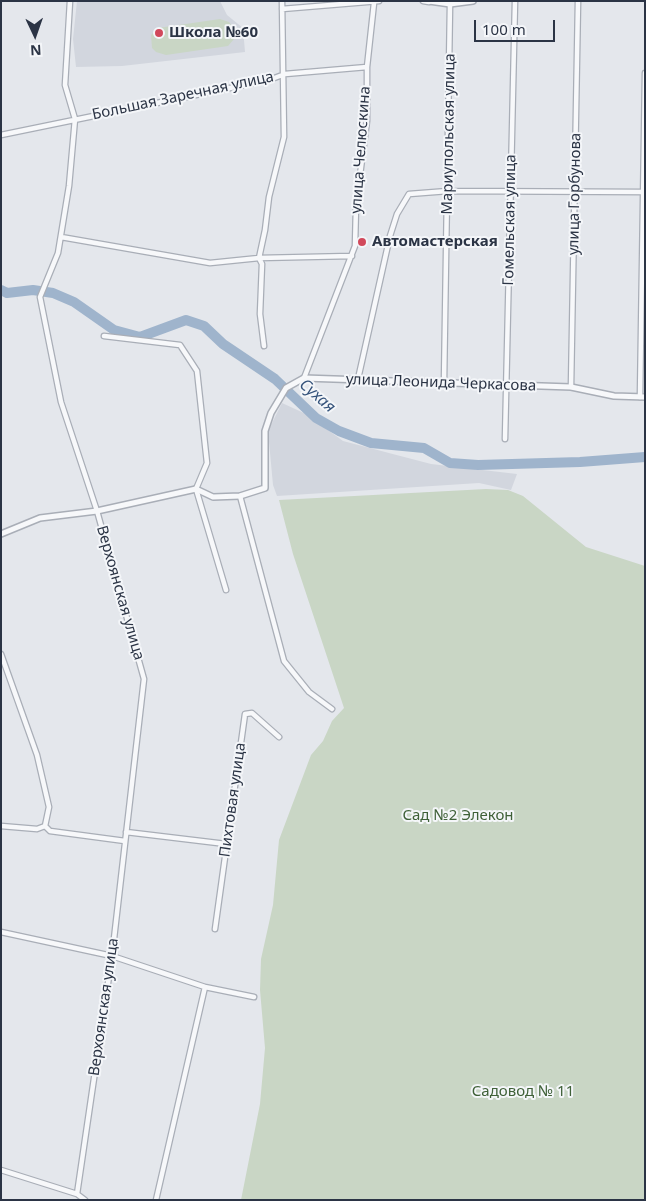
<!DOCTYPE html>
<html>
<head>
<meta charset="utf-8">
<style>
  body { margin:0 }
  #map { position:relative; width:646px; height:1201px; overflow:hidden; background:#e4e7ec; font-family:"Noto Sans",sans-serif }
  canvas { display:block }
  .frame { position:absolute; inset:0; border:2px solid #2b3445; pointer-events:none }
  .north { position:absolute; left:10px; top:10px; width:50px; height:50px; -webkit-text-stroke:4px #f4f6f9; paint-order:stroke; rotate:177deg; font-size:14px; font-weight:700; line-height:20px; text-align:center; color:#2b3445 }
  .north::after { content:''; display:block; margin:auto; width:18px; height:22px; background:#2b3445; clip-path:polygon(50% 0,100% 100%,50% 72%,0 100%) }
  .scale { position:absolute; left:474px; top:20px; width:81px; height:22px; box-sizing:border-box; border:2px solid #2b3445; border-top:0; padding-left:6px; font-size:15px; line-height:18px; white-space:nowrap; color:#2b3445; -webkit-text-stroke:4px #f4f6f9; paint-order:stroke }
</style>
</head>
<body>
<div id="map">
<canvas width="646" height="1201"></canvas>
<div class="frame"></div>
<div class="north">N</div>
<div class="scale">100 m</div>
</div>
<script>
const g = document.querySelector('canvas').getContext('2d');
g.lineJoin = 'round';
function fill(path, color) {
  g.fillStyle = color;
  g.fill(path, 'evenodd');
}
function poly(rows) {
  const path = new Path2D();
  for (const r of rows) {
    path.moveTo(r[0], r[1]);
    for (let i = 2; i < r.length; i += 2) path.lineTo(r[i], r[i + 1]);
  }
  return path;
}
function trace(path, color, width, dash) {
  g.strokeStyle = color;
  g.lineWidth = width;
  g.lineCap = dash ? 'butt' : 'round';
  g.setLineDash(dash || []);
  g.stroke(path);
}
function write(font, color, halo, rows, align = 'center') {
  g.font = font + ' "Noto Sans",sans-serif';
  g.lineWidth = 4;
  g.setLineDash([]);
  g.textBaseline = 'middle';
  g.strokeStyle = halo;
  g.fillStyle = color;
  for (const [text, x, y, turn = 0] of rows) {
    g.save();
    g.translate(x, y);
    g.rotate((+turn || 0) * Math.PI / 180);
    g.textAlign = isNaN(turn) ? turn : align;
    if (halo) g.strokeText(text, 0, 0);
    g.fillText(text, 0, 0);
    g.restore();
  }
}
fill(poly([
  [77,1,220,1,227,15,243,28,245,52,122,66,76,67,73,39],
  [282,403,306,414,343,441,431,464,517,474,511,490,479,483,277,496,273,485,268,431]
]), '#d2d6de');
fill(poly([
  [220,19,229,22,235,30,234,39,228,46,166,55,156,52,152,48,151,35,158,28],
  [486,489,508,490,523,496,586,547,645,566,645,1200,241,1200,260,1104,265,1048,260,990,261,959,273,905,279,840,311,755,323,741,332,721,344,708,293,554,279,500]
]), '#c9d6c5');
trace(poly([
  [1,290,7,293,33,290,53,293,74,302,114,330,140,337,186,320,204,326,223,344,275,379,316,418,339,431,371,443,424,448,450,463,478,465,580,462,645,457]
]), '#9fb4cc', 10);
const minor = poly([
  [70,1,65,85,75,119,69,186,58,253,40,297,61,402,97,511,144,679,112,956,77,1194],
  [423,1,429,2],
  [282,9,379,1],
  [1,135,269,80,285,74,367,67],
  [61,237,210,263,259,258,352,256],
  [104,336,180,345,197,371,207,463,196,489,226,590],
  [264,346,260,314,262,264,259,258,265,230,269,197,284,137,282,1],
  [304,378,355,246,356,206,367,121,367,67,374,3],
  [358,379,390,236,397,214,409,194,448,191,645,192],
  [444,383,450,4],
  [571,387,578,1],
  [640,397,645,73],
  [505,439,515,1],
  [240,496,284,661,309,692,332,709],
  [1,654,37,755,49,807,45,826],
  [1,826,37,829,45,826,50,831,125,841],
  [126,832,226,844],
  [215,929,245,714,252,713,279,737],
  [1,932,112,956,205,987,254,997],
  [1,1170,77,1194,85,1200],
  [156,1200,205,987]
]);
const tertiary = poly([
  [429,1,450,4,473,1],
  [1,534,40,518,97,511,196,489,213,497,240,496,265,488,265,431,271,413,286,388,304,378,571,387,614,396,645,397]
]);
trace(minor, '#a9aeb7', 7);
trace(tertiary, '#a9aeb7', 8);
trace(minor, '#f7f8fa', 4.5);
trace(tertiary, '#f7f8fa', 5);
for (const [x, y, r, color] of [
  [159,33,5,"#d1495b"],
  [362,242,5,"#d1495b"]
]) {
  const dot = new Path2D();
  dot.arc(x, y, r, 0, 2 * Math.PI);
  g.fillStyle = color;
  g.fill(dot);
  trace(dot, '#f4f6f9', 2);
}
write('bold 15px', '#2b3445', '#f4f6f9', [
  ["Школа №60",169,33],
  ["Автомастерская",372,242]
], 'left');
write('15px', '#2b3445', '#f4f6f9', [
  ["Большая Заречная улица",183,96,-12],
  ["Мариупольская улица",449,134,-89],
  ["улица Челюскина",361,150,-86],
  ["улица Горбунова",575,194,-89],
  ["Гомельская улица",510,220,-89],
  ["улица Леонида Черкасова",441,383,2],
  ["Верхоянская улица",120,593,74],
  ["Пихтовая улица",233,800,-82],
  ["Верхоянская улица",104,1007,-82]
]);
write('15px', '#3f6138', '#f4f6f9', [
  ["Сад №2 Элекон",458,816],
  ["Садовод № 11",523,1092]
]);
write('italic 16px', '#34527a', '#f4f6f9', [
  ["Сухая",317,396,41]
]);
</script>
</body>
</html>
